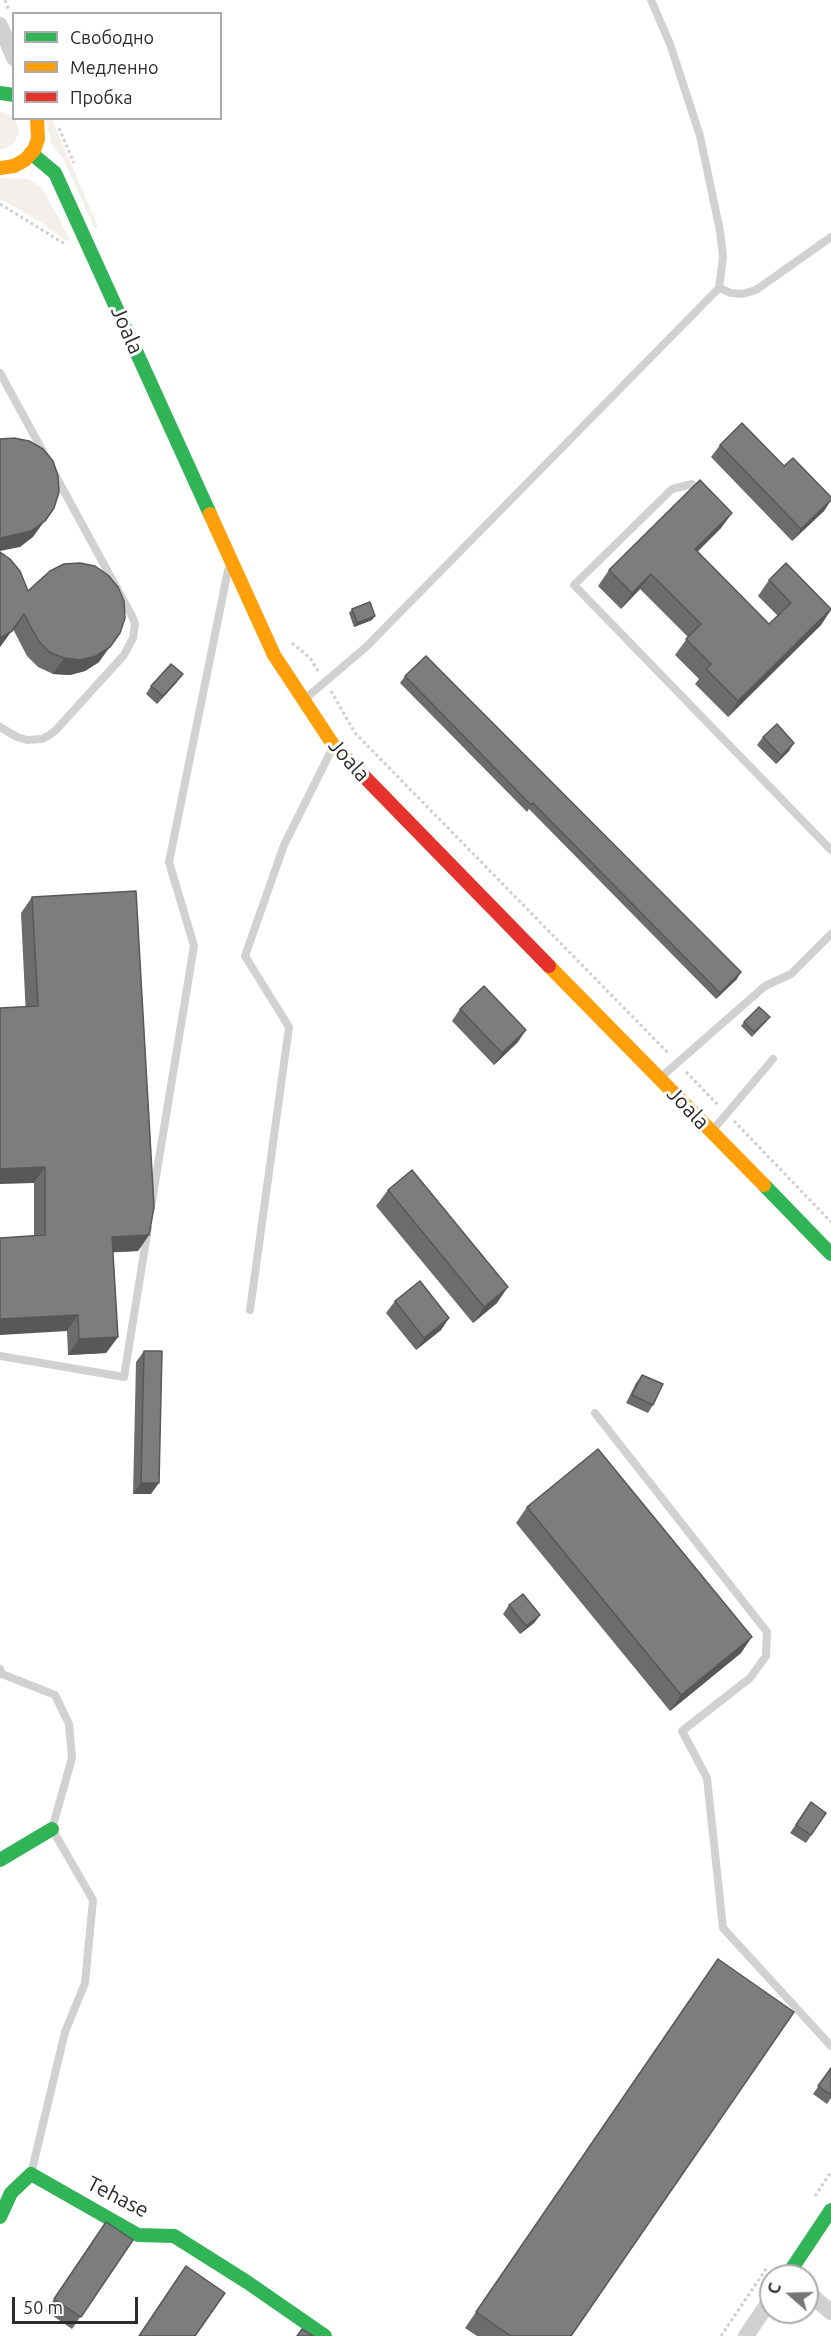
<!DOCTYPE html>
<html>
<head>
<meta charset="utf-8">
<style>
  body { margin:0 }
  #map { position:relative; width:831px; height:2336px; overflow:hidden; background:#fff; font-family:Ubuntu,sans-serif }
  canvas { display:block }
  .legend { position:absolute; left:12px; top:12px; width:210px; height:108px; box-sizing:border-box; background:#fff; border:2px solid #ababab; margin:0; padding:8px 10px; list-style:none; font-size:18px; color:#2c2c2c }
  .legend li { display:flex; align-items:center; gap:12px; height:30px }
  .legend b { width:30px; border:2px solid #ababab }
  .north { position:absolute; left:759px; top:2264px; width:60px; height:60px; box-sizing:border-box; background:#fff; border:2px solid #ababab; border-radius:50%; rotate:290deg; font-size:16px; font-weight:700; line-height:24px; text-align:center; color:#2c2c2c }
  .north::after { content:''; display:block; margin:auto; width:21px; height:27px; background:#767676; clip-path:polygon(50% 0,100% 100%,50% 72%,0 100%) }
  .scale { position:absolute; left:12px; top:2297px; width:126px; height:27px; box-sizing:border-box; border:3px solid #2c2c2c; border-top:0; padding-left:8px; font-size:18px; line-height:21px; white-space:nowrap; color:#2c2c2c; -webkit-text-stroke:4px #fff; paint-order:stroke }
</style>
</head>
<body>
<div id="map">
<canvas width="831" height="2336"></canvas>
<ul class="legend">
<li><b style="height:8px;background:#30b455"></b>Свободно</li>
<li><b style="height:8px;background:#ff9f0a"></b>Медленно</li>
<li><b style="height:8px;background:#e5322d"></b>Пробка</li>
</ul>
<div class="north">С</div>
<div class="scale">50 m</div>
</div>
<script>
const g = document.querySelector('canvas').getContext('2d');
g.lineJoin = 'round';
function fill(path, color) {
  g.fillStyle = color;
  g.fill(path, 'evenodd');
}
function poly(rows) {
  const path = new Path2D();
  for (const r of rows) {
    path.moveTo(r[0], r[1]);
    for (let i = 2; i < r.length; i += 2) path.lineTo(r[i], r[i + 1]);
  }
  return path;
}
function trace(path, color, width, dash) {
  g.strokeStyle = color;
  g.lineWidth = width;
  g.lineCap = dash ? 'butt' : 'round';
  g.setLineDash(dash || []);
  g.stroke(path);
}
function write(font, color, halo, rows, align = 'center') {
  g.font = font + ' Ubuntu,sans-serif';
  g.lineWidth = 6;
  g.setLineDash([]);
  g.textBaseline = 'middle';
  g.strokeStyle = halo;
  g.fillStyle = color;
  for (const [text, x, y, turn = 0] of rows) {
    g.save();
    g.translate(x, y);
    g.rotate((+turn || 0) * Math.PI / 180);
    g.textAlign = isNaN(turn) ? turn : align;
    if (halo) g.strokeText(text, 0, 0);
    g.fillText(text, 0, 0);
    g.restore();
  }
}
fill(poly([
  [0,112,11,115,15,119,19,131,15,142,5,149,0,149],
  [46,119,52,119,98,227,95,229,64,160,51,143],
  [0,178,28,179,42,188,70,239,64,240,38,220,0,199]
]), '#f3efea');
trace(poly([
  [5,0,9,11],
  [59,128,74,163],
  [0,204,65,244],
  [292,643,310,658,318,671],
  [331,691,355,733,669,1054],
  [686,1072,719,1106],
  [734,1121,831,1222],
  [815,2196,831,2172],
  [721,2336,768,2266]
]), '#cfcfcf', 3, [3, 3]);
trace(poly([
  [719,288,731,293,742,294,756,290,831,237],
  [0,373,46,457],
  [703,491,692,484,672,489,574,585,831,850],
  [306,698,366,647,719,288,723,257,720,231,700,136,670,44,651,0],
  [0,727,17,737,27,740,42,739,48,736,55,731,124,655,133,638,135,624,132,616,53,471],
  [660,1078,765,986,791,974,831,934],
  [712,1131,773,1059],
  [151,1207,194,946,169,862,228,570],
  [250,1310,289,1027,245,956,284,845,332,749],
  [0,1356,124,1377,148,1228],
  [595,1413,767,1632,766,1656,750,1678,682,1731,707,1778,723,1928,831,2046],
  [0,1669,2,1674,55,1695,69,1724,72,1758,52,1829,93,1900,85,1983,65,2032,31,2174]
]), '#d1d1d1', 8);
trace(poly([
  [0,25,14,58],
  [807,2292,831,2312],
  [746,2336,771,2299]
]), '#d1d1d1', 16);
trace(poly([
  [0,93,14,95],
  [31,153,55,173,210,514],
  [764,1185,831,1254],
  [0,1860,52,1829],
  [0,2217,11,2193,31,2174,138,2235,174,2236,247,2282,325,2336],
  [787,2276,831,2210]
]), '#30b455', 14);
trace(poly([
  [0,168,14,166,25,160,34,150,38,139,37,118],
  [210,514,274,655,334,746,349,761],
  [549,966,764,1185]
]), '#ff9f0a', 14);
trace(poly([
  [349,761,549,966]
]), '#e5322d', 14);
fill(poly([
  [720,445,784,466,831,497,831,500,824,511,792,541,711,457],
  [732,513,721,528,697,552,769,624,778,616,758,596,769,580,831,610,821,625,728,717,695,684,699,679,675,655,688,637,640,589,621,609,598,586,609,570],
  [0,552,28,591,99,662,85,671,70,675,53,674,38,667,27,656,13,629,0,647],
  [352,609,372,620,354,627,349,613],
  [405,676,737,979,716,999,529,809,527,812,400,683],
  [177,682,157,704,146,694,151,686],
  [763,737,789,751,776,764,757,745],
  [32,897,149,1235,138,1251,113,1252,118,1337,106,1353,68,1355,67,1331,34,1236,34,1183,21,913],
  [460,1009,518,1042,494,1065,452,1021],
  [767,1021,752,1037,741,1026,744,1022],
  [388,1190,497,1303,473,1323,376,1206],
  [395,1301,449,1318,441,1330,416,1350,386,1313],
  [144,1351,151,1494,133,1494,136,1362],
  [642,1375,653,1405,648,1413,626,1403,636,1383],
  [527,1507,741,1653,670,1711,516,1523],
  [509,1605,540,1615,534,1623,520,1634,503,1614],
  [811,1802,826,1813,806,1843,790,1833],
  [718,1959,571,2336,477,2336,465,2328],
  [831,2068,831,2098,827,2104,813,2094],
  [106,2222,133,2240,72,2329,46,2311]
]), '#6c6c6c');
fill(poly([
  [831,500,824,511,792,541,801,529],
  [54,508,33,537,20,547,0,551,0,538],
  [732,513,721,528,684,565,695,549],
  [651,574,640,589,621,609,632,593],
  [831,609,821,625,728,717,738,701],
  [24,614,13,629,0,647,0,638],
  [375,616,372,620,354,627,357,623],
  [120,633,99,662,85,671,70,675,53,674,64,658],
  [183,674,177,682,157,704,163,696],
  [794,743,789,751,776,764,781,756],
  [741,972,737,979,716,999,720,993],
  [526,1030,518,1042,494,1065,502,1053],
  [45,1167,34,1183,0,1184,0,1169],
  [149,1235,138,1251,101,1253,112,1237],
  [508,1287,497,1303,473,1323,484,1307],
  [78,1315,67,1331,0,1335,0,1319],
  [449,1318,441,1330,416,1350,424,1338],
  [118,1337,106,1353,68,1355,79,1339],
  [141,1483,159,1483,151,1494,133,1494],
  [540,1615,534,1623,520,1634,526,1626],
  [752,1637,741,1653,670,1711,681,1695]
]), '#585858');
const building = poly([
  [742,423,784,466,793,458,831,497,831,500,801,529,720,445,742,423],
  [14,438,29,441,43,449,53,461,58,476,59,492,54,508,45,521,31,531,0,538,0,439,14,438],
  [700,480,732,513,695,549,769,624,791,603,769,580,786,563,831,609,738,701,706,669,711,664,686,639,701,624,651,574,632,593,609,570,700,480],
  [0,552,10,559,20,571,28,591,50,571,64,564,80,563,95,566,108,575,118,587,124,601,125,618,120,633,110,647,96,656,80,660,64,658,49,652,38,640,24,614,12,631,0,638,0,552],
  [370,602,375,616,357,623,352,609,370,602],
  [426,656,741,972,720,993,533,803,531,805,405,676,426,656],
  [171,664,183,674,163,696,151,686,171,664],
  [777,724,794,743,781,756,763,737,777,724],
  [136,891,154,1207,149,1235,112,1237,118,1337,79,1339,78,1315,0,1319,0,1238,45,1235,45,1167,0,1169,0,1008,38,1006,32,897,136,891],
  [484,986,526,1030,502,1053,460,1009,484,986],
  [759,1007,770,1017,754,1032,744,1022,759,1007],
  [412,1170,508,1287,484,1307,388,1190,412,1170],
  [420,1281,449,1318,424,1338,395,1301,420,1281],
  [144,1351,162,1351,159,1483,141,1483,144,1351],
  [642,1375,663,1384,653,1405,632,1395,642,1375],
  [598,1449,752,1637,681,1695,527,1507,598,1449],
  [523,1594,540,1615,526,1626,509,1605,523,1594],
  [811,1802,826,1813,811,1835,796,1825,811,1802],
  [718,1959,794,2012,571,2336,511,2336,476,2312,718,1959],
  [831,2068,831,2095,818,2086,831,2068],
  [106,2222,133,2240,81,2317,54,2299,106,2222],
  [186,2266,225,2293,195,2336,139,2336,186,2266],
  [302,2329,313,2336,297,2336,302,2329]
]);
fill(building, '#7d7d7d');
trace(building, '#585858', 1.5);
write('21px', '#2c2c2c', '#fff', [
  ["Joala",127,330,66],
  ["Joala",349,760,48],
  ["Joala",688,1108,46],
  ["Tehase",118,2197,27]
]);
</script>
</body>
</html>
